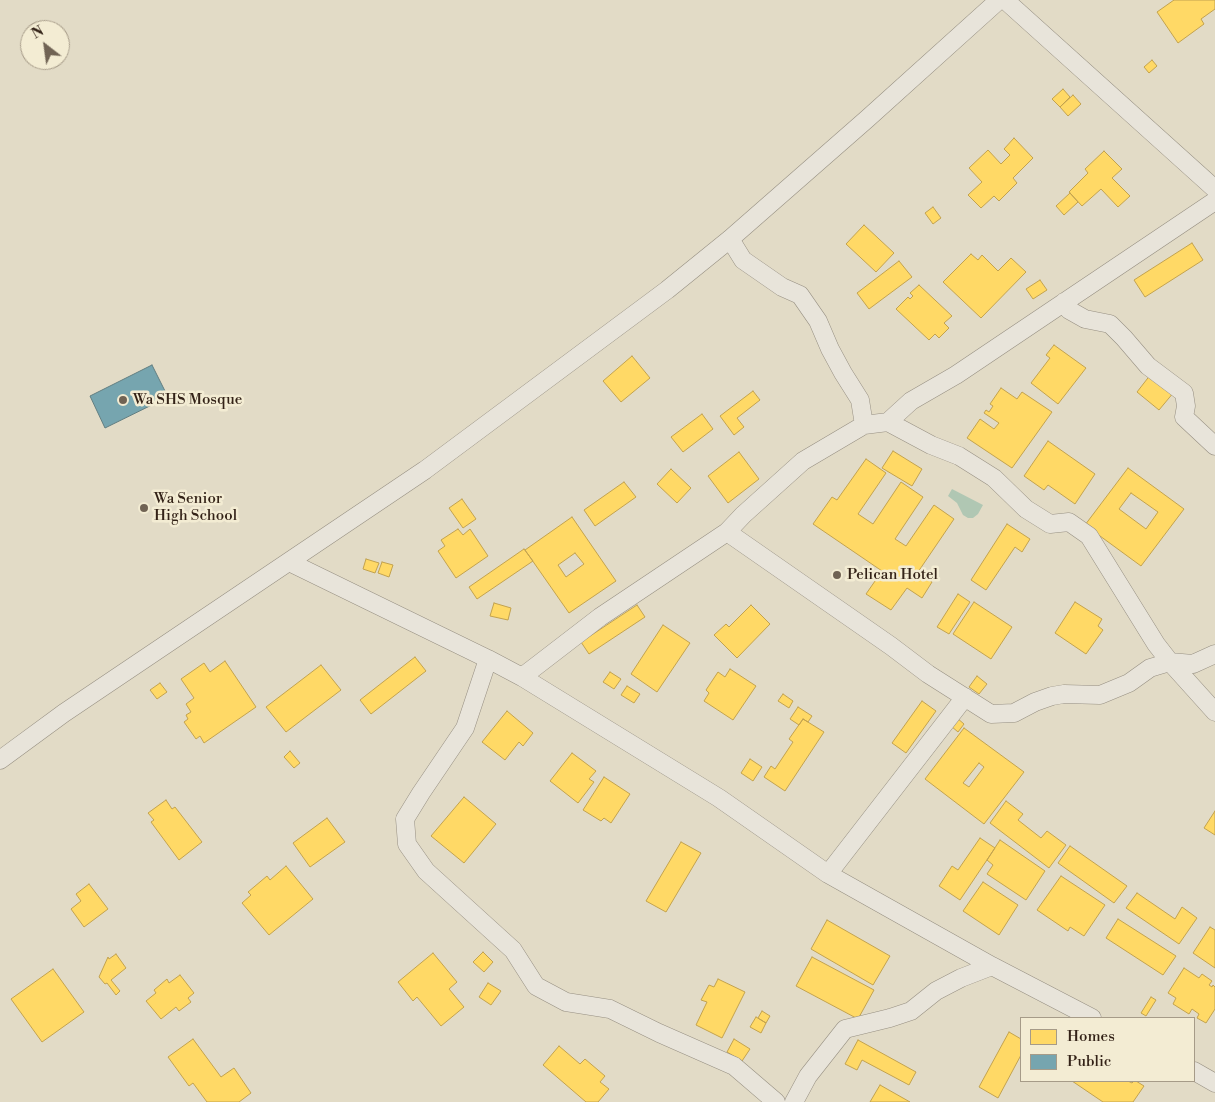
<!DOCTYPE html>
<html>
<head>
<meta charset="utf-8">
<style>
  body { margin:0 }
  #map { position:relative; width:1215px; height:1102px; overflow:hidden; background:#e2dbc6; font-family:"Libre Bodoni",serif }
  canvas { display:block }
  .legend { position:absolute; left:1020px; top:1017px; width:175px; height:65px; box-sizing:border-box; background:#f3ecd3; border:1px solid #a69b88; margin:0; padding:6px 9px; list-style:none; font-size:15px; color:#332217 }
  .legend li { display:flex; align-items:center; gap:10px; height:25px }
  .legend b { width:25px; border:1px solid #a69b88 }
  .north { position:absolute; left:20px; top:20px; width:50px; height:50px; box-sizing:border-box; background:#f3ecd3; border:1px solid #a69b88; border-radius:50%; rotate:330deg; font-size:14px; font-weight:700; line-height:20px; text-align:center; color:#332217 }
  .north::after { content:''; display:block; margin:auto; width:18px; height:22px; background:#706354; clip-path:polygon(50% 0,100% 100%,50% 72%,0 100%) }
</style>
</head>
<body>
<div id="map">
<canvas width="1215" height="1102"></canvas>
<ul class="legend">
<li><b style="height:14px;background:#ffd966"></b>Homes</li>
<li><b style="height:14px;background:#76a5af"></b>Public</li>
</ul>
<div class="north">N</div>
</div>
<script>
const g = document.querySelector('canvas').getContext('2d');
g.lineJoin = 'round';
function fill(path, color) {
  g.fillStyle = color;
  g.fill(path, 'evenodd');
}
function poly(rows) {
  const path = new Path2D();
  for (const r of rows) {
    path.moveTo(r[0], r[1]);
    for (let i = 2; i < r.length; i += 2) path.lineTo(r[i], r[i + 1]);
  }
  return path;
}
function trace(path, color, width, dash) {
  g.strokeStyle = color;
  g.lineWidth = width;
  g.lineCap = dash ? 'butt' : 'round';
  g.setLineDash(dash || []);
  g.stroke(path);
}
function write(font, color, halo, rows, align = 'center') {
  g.font = font + ' "Libre Bodoni",serif';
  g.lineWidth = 5;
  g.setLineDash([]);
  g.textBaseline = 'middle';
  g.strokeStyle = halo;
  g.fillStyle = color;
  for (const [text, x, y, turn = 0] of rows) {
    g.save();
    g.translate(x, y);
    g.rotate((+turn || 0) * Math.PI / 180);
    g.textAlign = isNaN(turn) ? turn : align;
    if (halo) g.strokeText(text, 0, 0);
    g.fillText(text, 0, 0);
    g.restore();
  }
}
fill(poly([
  [952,489,983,505,978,514,973,518,968,518,963,515,957,503,948,496]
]), '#b0c7b3');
const homes = poly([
  [1174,0,1215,0,1215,9,1201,19,1204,24,1178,43,1157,12,1174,0],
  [1152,60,1157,66,1149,73,1144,67,1152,60],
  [1063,89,1070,97,1060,107,1052,99,1063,89],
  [1073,95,1081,104,1068,116,1060,107,1073,95],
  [1014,138,1033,158,1013,178,1017,183,999,201,994,196,981,208,968,195,982,182,969,168,988,150,1001,164,1010,155,1004,149,1014,138],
  [1104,151,1122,169,1112,178,1130,196,1118,207,1101,189,1082,206,1069,192,1088,173,1085,169,1104,151],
  [1070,193,1078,202,1064,215,1056,206,1070,193],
  [933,207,941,218,933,224,925,213,933,207],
  [864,225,894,253,876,272,846,244,864,225],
  [1192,243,1203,260,1145,297,1134,280,1192,243],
  [971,254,978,260,982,255,998,271,1011,258,1026,272,981,318,943,282,971,254],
  [899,261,912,277,869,309,857,293,899,261],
  [1040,280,1047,290,1033,299,1026,289,1040,280],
  [919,285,952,316,944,323,949,328,939,338,935,334,929,340,896,309,908,297,910,299,913,296,910,293,919,285],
  [1054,345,1086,368,1058,404,1031,383,1050,358,1046,355,1054,345],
  [632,356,650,378,621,402,603,381,632,356],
  [1151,374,1174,392,1159,410,1137,392,1151,374],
  [1001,388,1017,399,1022,392,1052,412,1012,468,967,438,980,419,994,429,999,423,984,413,986,410,989,412,993,406,990,404,1001,388],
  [753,391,760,400,737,418,744,427,734,435,720,416,753,391],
  [702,414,713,429,683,452,671,437,702,414],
  [1048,441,1095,474,1075,504,1048,485,1044,490,1024,476,1048,441],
  [893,451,922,469,912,486,882,468,893,451],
  [739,452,759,479,728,503,708,476,739,452],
  [866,459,886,473,858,514,873,524,901,482,923,497,895,539,906,546,934,505,954,519,918,572,932,582,922,598,907,588,891,610,866,594,882,571,813,524,832,497,837,500,866,459],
  [1128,468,1184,509,1141,566,1085,525,1128,468],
  [1131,493,1158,512,1146,529,1119,509,1131,493],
  [671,469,691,488,677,503,657,484,671,469],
  [624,482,636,497,595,526,584,510,624,482],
  [462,499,476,519,463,528,449,508,462,499],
  [572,517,616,581,569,613,525,550,572,517],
  [575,553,584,564,566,577,558,565,575,553],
  [1007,524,1030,539,1022,552,1015,547,986,590,971,580,1007,524],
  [458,529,463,535,470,529,488,556,456,578,438,551,445,546,441,540,458,529],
  [524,549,533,561,477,599,469,587,524,549],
  [366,559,379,563,375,573,363,569,366,559],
  [382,562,393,565,389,577,378,573,382,562],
  [958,594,970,602,949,634,937,627,958,594],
  [974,602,1012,627,991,659,953,634,974,602],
  [1075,602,1102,619,1098,626,1103,630,1086,654,1055,633,1075,602],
  [494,603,511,608,508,620,490,616,494,603],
  [637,605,645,617,589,654,581,642,637,605],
  [751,605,770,624,737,658,714,635,726,624,729,627,751,605],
  [663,625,690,643,657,692,631,674,663,625],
  [415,657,426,671,371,714,360,700,415,657],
  [225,661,256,707,204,743,200,736,196,739,184,722,188,719,186,715,191,712,186,704,194,698,181,679,204,663,210,672,225,661],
  [321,665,341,690,286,732,266,707,321,665],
  [730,669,756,686,733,720,704,701,709,693,706,690,718,672,725,677,730,669],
  [610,672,621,679,614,689,603,682,610,672],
  [977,676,987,684,979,694,969,687,977,676],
  [160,683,167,692,157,699,150,690,160,683],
  [627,686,640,694,634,703,621,695,627,686],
  [783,694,793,701,789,708,778,701,783,694],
  [922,701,936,711,906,753,892,743,922,701],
  [798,707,812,716,808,722,803,719,799,725,790,719,798,707],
  [507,711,533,733,523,746,519,742,505,760,482,742,507,711],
  [957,718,964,724,958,732,951,726,957,718],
  [803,719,824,732,785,791,764,777,771,766,775,769,793,742,789,739,803,719],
  [964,728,1024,772,984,824,925,779,964,728],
  [979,763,984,767,969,787,963,783,979,763],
  [290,751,300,763,294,768,284,757,290,751],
  [572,753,596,771,589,779,594,782,578,803,550,781,572,753],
  [750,759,762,767,753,781,741,773,750,759],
  [604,777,630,794,611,823,604,818,601,821,583,810,604,777],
  [464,797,496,824,464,863,431,836,464,797],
  [166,800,172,809,175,807,202,842,179,860,151,822,154,820,148,813,166,800],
  [1006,801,1023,814,1018,820,1041,838,1047,831,1066,845,1049,868,990,823,1006,801],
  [1215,811,1215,835,1204,828,1215,811],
  [327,818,345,842,310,867,293,843,327,818],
  [980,838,995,848,960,900,939,886,952,866,958,870,980,838],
  [1000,840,1045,871,1026,900,987,874,993,865,987,860,1000,840],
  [681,842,701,853,666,912,646,901,681,842],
  [1070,846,1127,886,1114,903,1058,863,1070,846],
  [286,866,313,899,269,935,242,903,251,895,248,892,267,876,270,880,286,866],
  [1061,876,1105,905,1084,936,1070,927,1068,931,1037,910,1061,876],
  [983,882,1018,905,999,935,963,911,983,882],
  [89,884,108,909,84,927,71,909,81,901,76,894,89,884],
  [1137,893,1175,919,1182,907,1197,918,1179,944,1126,908,1137,893],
  [1118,919,1176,956,1163,975,1106,938,1118,919],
  [827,920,890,956,873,985,811,949,827,920],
  [1210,927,1215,930,1215,968,1193,953,1210,927],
  [483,952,493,962,484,972,473,962,483,952],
  [433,953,457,982,449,989,464,1007,441,1026,417,997,413,1001,398,982,433,953],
  [116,954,126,968,111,980,120,991,116,995,107,983,105,984,99,977,108,957,109,959,116,954],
  [812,957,874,990,858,1019,796,986,812,957],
  [1184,968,1199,978,1202,974,1212,981,1209,985,1212,987,1213,985,1215,987,1215,1009,1206,1023,1197,1018,1199,1014,1192,1009,1189,1014,1173,1004,1176,998,1168,993,1184,968],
  [53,969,84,1012,42,1042,11,999,53,969],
  [180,975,194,993,188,998,191,1002,179,1011,176,1007,161,1019,146,1001,156,993,154,990,167,979,169,983,180,975],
  [718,979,745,992,722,1038,696,1025,707,1002,701,1000,709,985,714,987,718,979],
  [488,983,501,991,491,1005,479,997,488,983],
  [1151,997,1156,1000,1146,1016,1141,1013,1151,997],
  [762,1011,770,1016,766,1023,758,1018,762,1011],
  [756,1017,766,1023,761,1033,750,1027,756,1017],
  [1009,1032,1021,1039,1021,1055,998,1098,979,1087,1009,1032],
  [193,1039,221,1077,234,1068,251,1093,239,1102,207,1102,193,1083,189,1086,168,1057,193,1039],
  [734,1039,750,1049,742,1061,727,1052,734,1039],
  [858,1040,916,1072,909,1085,862,1060,857,1070,845,1064,858,1040],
  [559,1046,580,1064,585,1059,605,1076,600,1082,609,1089,598,1102,586,1102,543,1065,559,1046],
  [1072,1081,1128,1081,1132,1083,1134,1081,1136,1081,1144,1086,1133,1102,1103,1102,1072,1081],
  [880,1085,910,1102,870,1102,880,1085]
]);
fill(homes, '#ffd966');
trace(homes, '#c2a24e', 1);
const public = poly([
  [152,365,168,397,105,428,90,396,152,365]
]);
fill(public, '#76a5af');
trace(public, '#627e81', 1);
const minor = poly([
  [1005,0,1215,189],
  [730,239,743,260,782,287,800,295,818,321,830,349,843,373,860,400,864,425],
  [1064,302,1069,310,1085,319,1110,324,1124,338,1148,366,1184,393,1186,406,1184,417,1215,446],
  [888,422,931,445,959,456,994,478,1026,509,1050,524,1069,522,1089,536,1156,644,1170,662,1215,712],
  [727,532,891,646,928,674,991,714,1014,713,1035,702,1052,696,1064,694,1100,695,1129,683,1150,668,1170,662,1193,664,1215,654],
  [289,562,488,659,522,677,719,798,828,874,992,966,1092,1018],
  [488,659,465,728,421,793,405,819,407,844,426,871,513,950,536,986,566,1002,610,1009,659,1033,734,1066,776,1102],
  [522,677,600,617,727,532,743,515,803,461,864,425,888,422,911,401,956,375,1215,201],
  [0,760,64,713,425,470,667,290,730,239,867,119,999,0],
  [828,874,965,697],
  [1194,1071,1215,1083],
  [794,1102,808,1076,845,1029,890,1018,911,1011,936,991,961,978,992,966]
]);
trace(minor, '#968f82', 19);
trace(minor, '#e8e4da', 18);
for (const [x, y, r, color] of [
  [123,400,5,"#706354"],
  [144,508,5,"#706354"],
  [837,575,5,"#706354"]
]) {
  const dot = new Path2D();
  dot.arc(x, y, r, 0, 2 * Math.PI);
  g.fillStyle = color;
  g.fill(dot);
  trace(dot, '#f3ecd3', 2);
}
write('15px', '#332217', '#f3ecd3', [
  ["Wa SHS Mosque",133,400],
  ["Wa Senior",154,499],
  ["High School",154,516],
  ["Pelican Hotel",847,575]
], 'left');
</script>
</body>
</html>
